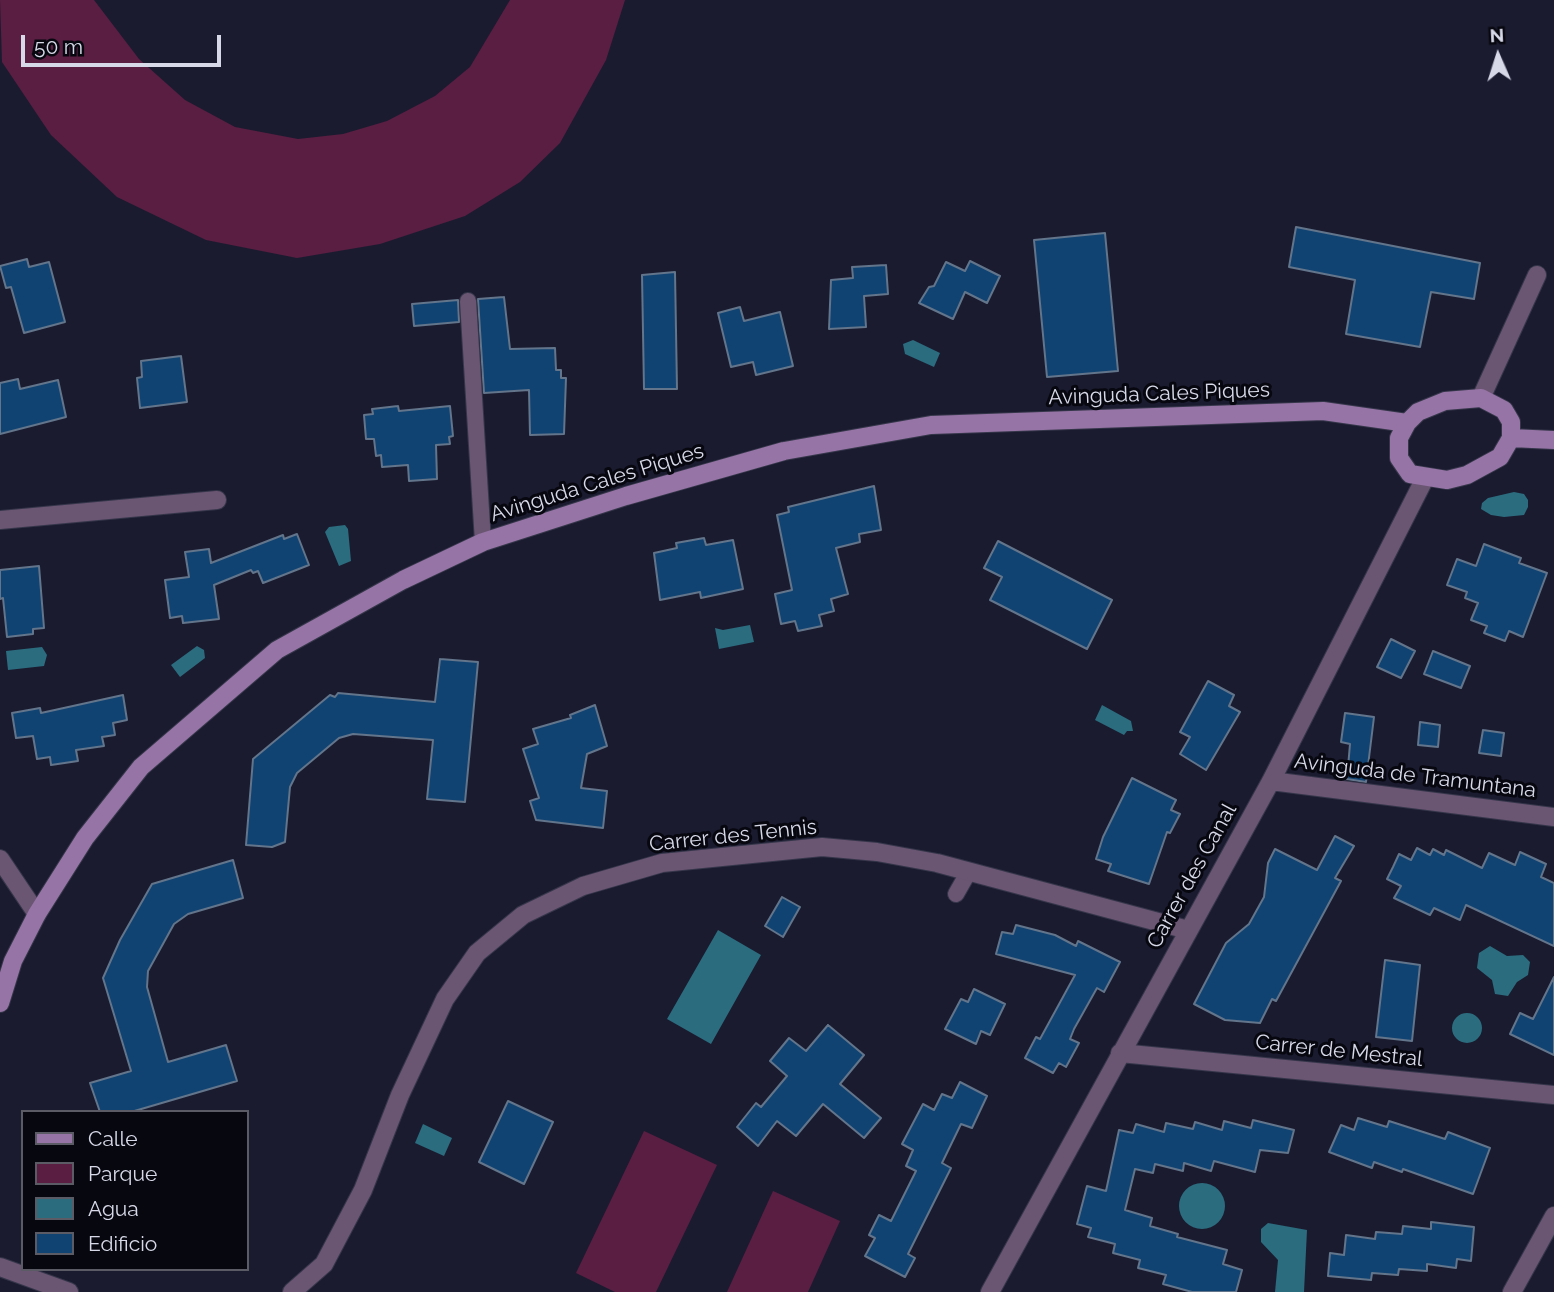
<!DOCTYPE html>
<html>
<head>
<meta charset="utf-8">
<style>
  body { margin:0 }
  #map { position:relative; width:1554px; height:1292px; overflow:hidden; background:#1b1b30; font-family:Raleway,sans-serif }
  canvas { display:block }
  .legend { position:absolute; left:21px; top:1110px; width:228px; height:161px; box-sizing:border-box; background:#070710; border:2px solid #5b5b66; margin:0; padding:9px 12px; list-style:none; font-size:21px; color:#d8d9e8 }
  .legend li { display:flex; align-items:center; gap:14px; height:35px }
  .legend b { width:35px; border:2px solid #5b5b66 }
  .north { position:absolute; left:1463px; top:21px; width:70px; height:70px; -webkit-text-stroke:5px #070710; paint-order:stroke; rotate:357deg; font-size:19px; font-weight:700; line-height:28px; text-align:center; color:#d8d9e8 }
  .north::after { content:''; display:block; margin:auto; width:24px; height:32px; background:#d8d9e8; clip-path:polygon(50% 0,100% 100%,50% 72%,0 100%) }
  .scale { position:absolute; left:21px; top:35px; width:200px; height:32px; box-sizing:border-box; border:4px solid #d8d9e8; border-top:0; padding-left:9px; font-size:21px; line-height:24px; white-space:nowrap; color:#d8d9e8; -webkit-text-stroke:5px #070710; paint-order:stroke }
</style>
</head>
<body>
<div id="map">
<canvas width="1554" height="1292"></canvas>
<ul class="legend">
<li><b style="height:9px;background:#9674a5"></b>Calle</li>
<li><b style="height:19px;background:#591e41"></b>Parque</li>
<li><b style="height:19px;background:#2b6c7e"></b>Agua</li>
<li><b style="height:19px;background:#114372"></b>Edificio</li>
</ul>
<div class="north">N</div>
<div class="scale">50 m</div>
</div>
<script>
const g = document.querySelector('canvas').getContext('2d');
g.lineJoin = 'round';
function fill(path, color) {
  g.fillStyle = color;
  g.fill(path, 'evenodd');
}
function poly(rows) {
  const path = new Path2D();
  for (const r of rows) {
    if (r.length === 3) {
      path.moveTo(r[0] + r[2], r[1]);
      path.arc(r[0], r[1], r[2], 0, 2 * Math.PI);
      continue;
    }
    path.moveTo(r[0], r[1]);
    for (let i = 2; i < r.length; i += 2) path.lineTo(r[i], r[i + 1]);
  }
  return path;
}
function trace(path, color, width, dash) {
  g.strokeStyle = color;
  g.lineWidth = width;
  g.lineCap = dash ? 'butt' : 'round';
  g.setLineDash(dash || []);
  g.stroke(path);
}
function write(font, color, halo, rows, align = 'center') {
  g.font = font + ' Raleway,sans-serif';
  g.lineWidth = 6;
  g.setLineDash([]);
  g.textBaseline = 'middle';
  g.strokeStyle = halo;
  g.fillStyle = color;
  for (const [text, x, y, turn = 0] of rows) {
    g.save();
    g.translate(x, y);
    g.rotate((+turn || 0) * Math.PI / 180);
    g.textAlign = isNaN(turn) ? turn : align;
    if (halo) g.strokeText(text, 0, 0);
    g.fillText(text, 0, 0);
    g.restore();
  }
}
fill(poly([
  [0,0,94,0,139,59,185,100,235,127,298,139,343,134,387,121,435,96,470,67,510,0,625,0,606,60,560,143,520,182,465,216,380,244,297,258,206,240,117,197,51,135,2,62],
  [644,1131,717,1165,656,1292,615,1292,576,1273],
  [773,1191,840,1221,808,1292,727,1292]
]), '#591e41');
fill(poly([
  [913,340,940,353,934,367,905,354,903,344],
  [1514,492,1524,494,1528,500,1528,507,1524,515,1504,517,1491,515,1481,509,1482,503,1488,498],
  [345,525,348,529,351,561,339,566,325,532,329,527],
  [750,625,754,642,719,649,715,628,723,630],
  [197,646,204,650,205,658,180,677,171,665],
  [42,647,47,655,44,666,8,670,6,651],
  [1102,705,1131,721,1133,731,1127,731,1124,735,1095,720],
  [718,930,761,955,711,1044,667,1019],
  [1490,946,1507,956,1523,955,1530,962,1528,975,1517,982,1508,996,1495,994,1492,980,1477,968,1479,953],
  [1467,1028,15],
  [423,1124,452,1138,444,1156,415,1143],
  [1202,1206,23],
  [1268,1223,1307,1230,1304,1292,1275,1292,1278,1260,1261,1242,1261,1229]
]), '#2b6c7e');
const building = poly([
  [1296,227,1480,263,1474,299,1431,292,1420,347,1346,334,1355,280,1289,267,1296,227],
  [1105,233,1118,371,1047,377,1034,240,1105,233],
  [27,259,29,267,49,262,65,322,24,333,11,287,6,288,0,266,27,259],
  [970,261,1000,276,987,303,965,292,953,319,919,303,929,287,934,286,946,262,965,271,970,261],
  [886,265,888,294,864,296,866,327,829,329,831,280,853,278,852,267,886,265],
  [675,272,677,389,644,389,642,275,675,272],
  [504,297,510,349,555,348,556,370,561,370,561,378,566,378,564,434,530,435,529,390,484,393,478,299,504,297],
  [458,300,459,322,414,326,412,304,458,300],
  [740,307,744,321,780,312,793,366,756,375,753,362,731,367,718,313,740,307],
  [181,356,187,402,140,408,137,378,142,377,141,361,181,356],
  [18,379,20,389,58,380,66,417,0,434,0,383,18,379],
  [398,406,399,411,450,406,453,436,449,437,450,444,436,445,437,479,409,481,408,465,382,467,381,455,376,456,374,439,366,439,364,415,373,414,372,409,398,406],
  [874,486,881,530,859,534,860,542,836,548,848,594,831,599,834,611,819,615,822,626,798,631,795,621,781,624,775,594,792,590,777,515,789,512,788,507,874,486],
  [297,534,309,565,263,583,258,571,253,573,251,570,214,585,219,619,183,623,182,616,170,618,165,580,189,577,185,552,209,549,211,563,283,535,284,539,297,534],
  [704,538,706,545,733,540,743,589,701,598,700,592,660,600,654,553,677,548,676,543,704,538],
  [998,541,1112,600,1087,649,990,600,1002,577,984,568,998,541],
  [1484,544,1521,558,1519,563,1547,573,1523,637,1509,631,1505,641,1484,633,1487,626,1471,620,1478,603,1465,598,1467,592,1447,585,1457,559,1476,566,1484,544],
  [39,566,44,628,33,629,33,634,7,637,3,598,0,599,0,570,39,566],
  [1391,639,1415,651,1401,678,1377,667,1391,639],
  [1433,651,1470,666,1461,688,1424,674,1433,651],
  [440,659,478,662,465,802,427,799,433,740,353,734,339,738,297,773,290,787,285,842,272,847,246,845,253,759,330,695,335,697,338,693,435,702,440,659],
  [1208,681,1234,695,1229,706,1240,712,1206,770,1180,754,1190,737,1180,732,1208,681],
  [123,695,127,720,113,723,115,735,102,737,104,746,76,750,78,761,51,765,50,757,37,759,33,736,16,738,12,713,40,708,41,713,123,695],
  [595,705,607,746,587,754,581,788,607,791,603,828,536,820,530,801,539,798,523,749,538,744,533,729,571,718,570,715,595,705],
  [1345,713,1374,717,1366,782,1347,779,1350,744,1341,742,1345,713],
  [1420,722,1440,725,1438,747,1418,745,1420,722],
  [1483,730,1504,733,1501,756,1479,753,1483,730],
  [1132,778,1176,800,1171,810,1180,814,1170,833,1167,832,1149,884,1108,871,1111,864,1096,859,1103,837,1132,778],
  [1335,836,1354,846,1335,878,1341,881,1276,1001,1272,999,1260,1023,1225,1020,1194,1004,1226,943,1249,924,1264,897,1268,863,1275,849,1317,870,1335,836],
  [1417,848,1430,855,1433,849,1444,855,1446,850,1482,868,1489,853,1515,865,1520,852,1546,864,1541,877,1554,883,1554,946,1466,905,1460,920,1434,908,1430,915,1394,898,1401,886,1387,879,1393,867,1399,854,1411,860,1417,848],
  [233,860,243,898,188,914,174,924,148,971,147,987,168,1062,226,1045,237,1081,131,1112,100,1112,90,1083,131,1071,103,978,120,940,152,884,233,860],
  [782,897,800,907,783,937,765,926,782,897],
  [1016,925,1055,935,1076,946,1078,941,1120,962,1104,992,1097,988,1074,1029,1070,1039,1079,1043,1066,1067,1059,1063,1053,1073,1025,1058,1036,1037,1040,1039,1075,975,996,954,1002,932,1013,934,1016,925],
  [1385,960,1420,965,1412,1041,1376,1037,1385,960],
  [1554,977,1554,1055,1510,1034,1520,1013,1533,1019,1554,977],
  [974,989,1005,1004,990,1035,981,1031,976,1044,945,1029,961,999,968,1002,974,989],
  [828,1025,864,1055,840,1084,881,1118,864,1138,823,1104,796,1136,777,1121,758,1146,737,1127,756,1103,761,1107,787,1076,770,1061,789,1038,806,1051,828,1025],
  [960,1082,987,1096,972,1128,961,1124,942,1163,951,1168,908,1254,915,1258,905,1277,865,1256,875,1238,869,1235,879,1215,891,1221,916,1171,906,1166,913,1150,902,1144,923,1104,934,1110,942,1094,952,1098,960,1082],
  [508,1101,553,1122,524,1184,479,1162,508,1101],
  [1358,1118,1387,1127,1389,1121,1445,1139,1448,1132,1490,1148,1473,1194,1403,1169,1402,1172,1374,1162,1372,1168,1329,1152,1341,1125,1354,1130,1358,1118],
  [1253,1120,1294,1130,1288,1153,1260,1150,1255,1172,1214,1161,1211,1171,1184,1163,1183,1171,1155,1164,1153,1173,1135,1169,1125,1210,1152,1218,1150,1226,1178,1234,1177,1237,1227,1250,1223,1264,1242,1270,1236,1292,1192,1292,1163,1284,1166,1275,1138,1268,1140,1260,1113,1253,1115,1244,1088,1237,1091,1228,1077,1224,1087,1186,1106,1191,1119,1130,1133,1133,1136,1124,1164,1132,1166,1123,1193,1129,1195,1122,1222,1130,1224,1121,1251,1128,1253,1120],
  [1431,1222,1474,1227,1471,1261,1457,1259,1456,1268,1427,1264,1427,1271,1399,1269,1398,1275,1372,1273,1371,1280,1328,1276,1330,1253,1344,1255,1346,1235,1375,1239,1376,1232,1402,1234,1403,1226,1431,1229,1431,1222]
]);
fill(building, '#114372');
trace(building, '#62758b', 2);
const lane = poly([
  [468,301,483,542],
  [956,894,968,873]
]);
const street = poly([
  [1481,398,1537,275],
  [0,520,217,500],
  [1271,781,1554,817],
  [0,859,37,914],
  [1120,1053,1554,1095],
  [0,1267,69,1292],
  [292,1292,324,1264,363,1190,400,1095,445,999,477,953,523,915,583,886,662,863,822,847,877,852,937,863,1188,930],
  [990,1292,1271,781,1425,478],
  [1512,1292,1554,1216]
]);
const secondary = poly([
  [1481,398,1504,410,1511,422,1511,438,1500,457,1467,475,1447,480,1410,474,1399,458,1399,438,1407,423,1418,412,1445,401,1481,398],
  [1511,438,1554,440],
  [0,1003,13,961,37,914,85,838,141,767,277,650,403,580,483,542,626,496,784,451,931,425,1323,411,1407,423]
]);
trace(lane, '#35364a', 18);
trace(street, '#35364a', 20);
trace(secondary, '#35364a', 20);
trace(lane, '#6a5573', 16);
trace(street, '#6a5573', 18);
trace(secondary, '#9674a5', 18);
write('21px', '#d8d9e8', '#070710', [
  ["Avinguda Cales Piques",1159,394,-2],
  ["Avinguda Cales Piques",597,483,-17],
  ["Avinguda de Tramuntana",1415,776,7],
  ["Carrer des Tennis",733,836,-6],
  ["Carrer des Canal",1192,876,-61],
  ["Carrer de Mestral",1339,1051,6]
]);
</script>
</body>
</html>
